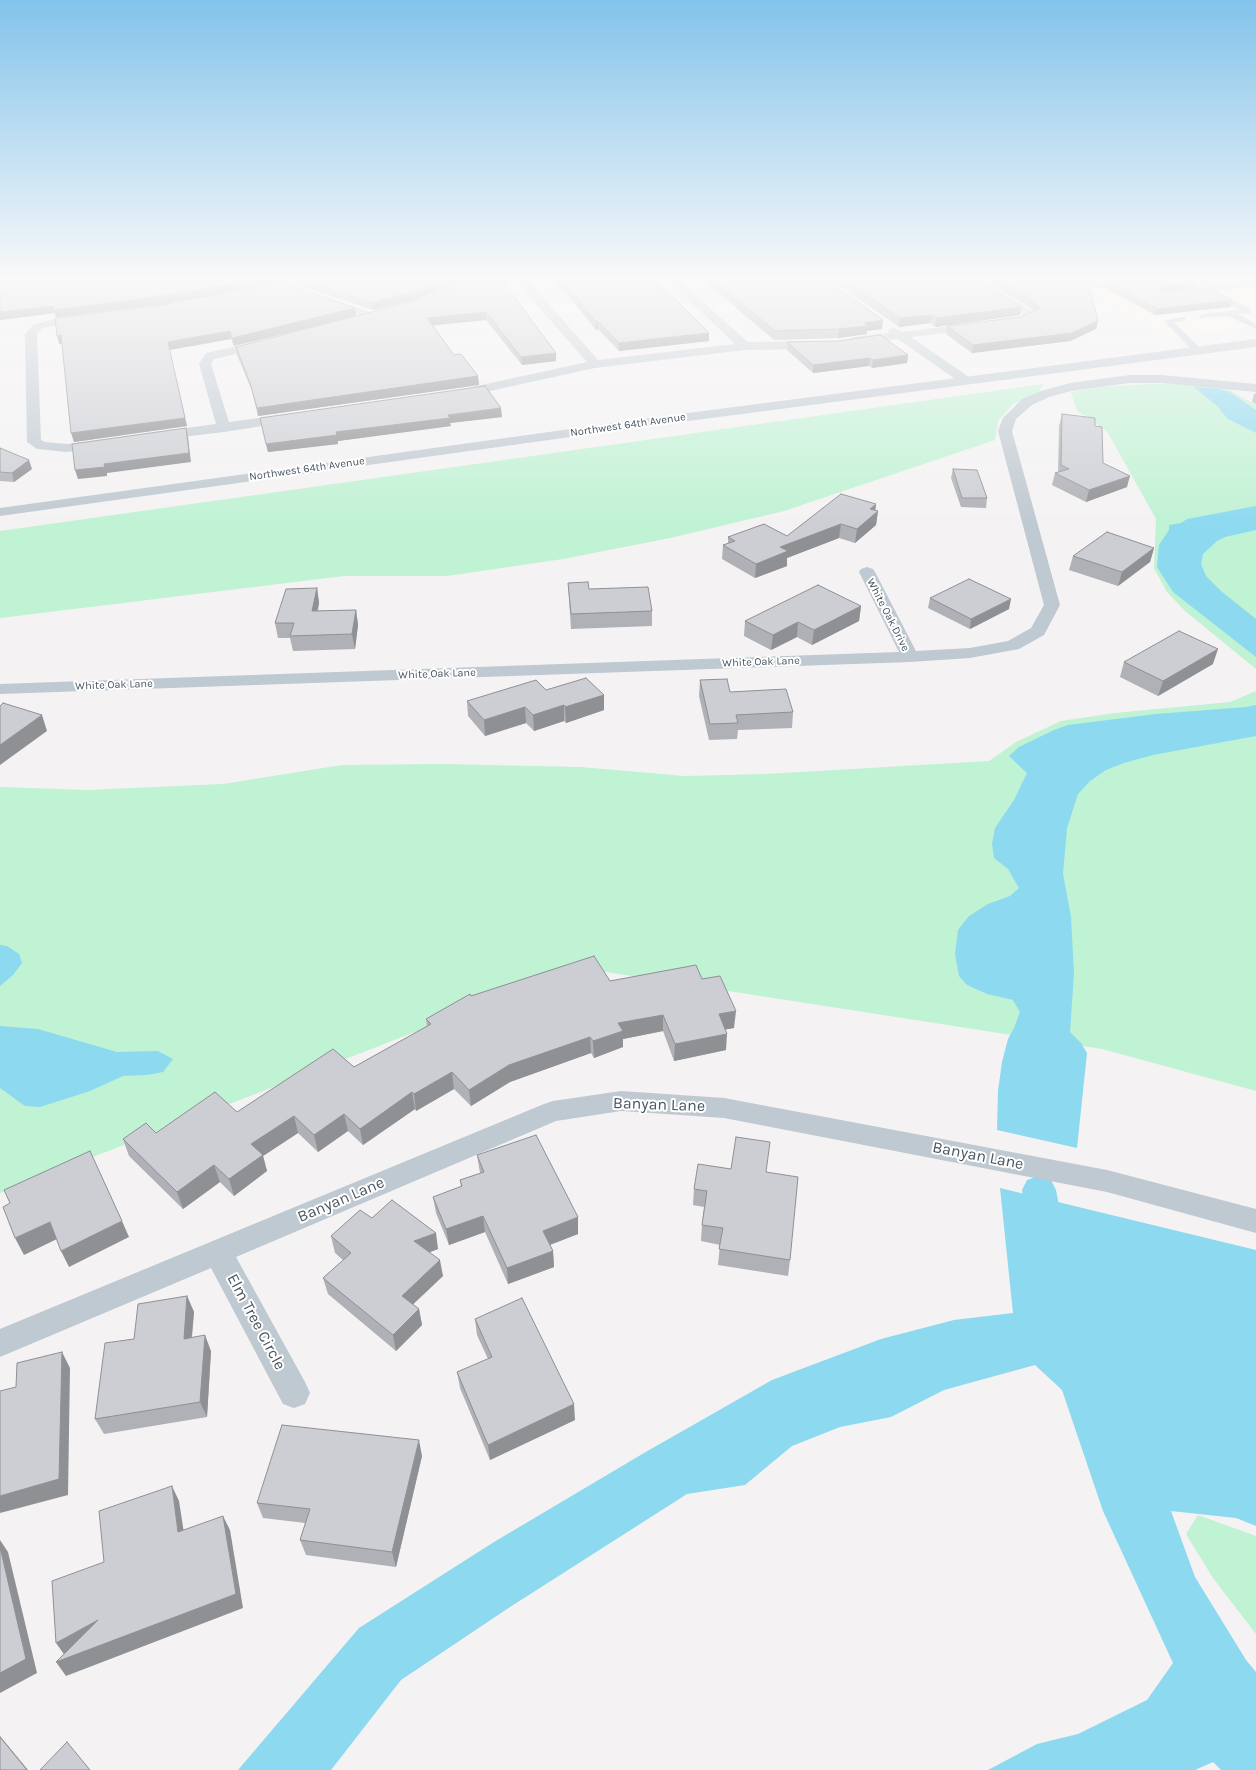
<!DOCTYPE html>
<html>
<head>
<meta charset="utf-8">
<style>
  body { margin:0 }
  canvas { display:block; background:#f4f2f2 }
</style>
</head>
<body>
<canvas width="1256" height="1770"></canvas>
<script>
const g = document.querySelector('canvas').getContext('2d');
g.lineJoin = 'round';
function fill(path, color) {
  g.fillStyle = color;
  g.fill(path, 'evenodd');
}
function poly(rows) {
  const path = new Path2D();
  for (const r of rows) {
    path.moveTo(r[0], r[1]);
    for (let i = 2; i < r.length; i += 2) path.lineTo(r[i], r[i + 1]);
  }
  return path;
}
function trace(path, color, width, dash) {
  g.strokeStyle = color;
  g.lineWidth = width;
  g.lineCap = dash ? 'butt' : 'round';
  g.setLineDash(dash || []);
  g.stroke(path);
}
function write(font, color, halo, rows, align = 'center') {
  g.font = font + ' Karla,sans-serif';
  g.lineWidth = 4;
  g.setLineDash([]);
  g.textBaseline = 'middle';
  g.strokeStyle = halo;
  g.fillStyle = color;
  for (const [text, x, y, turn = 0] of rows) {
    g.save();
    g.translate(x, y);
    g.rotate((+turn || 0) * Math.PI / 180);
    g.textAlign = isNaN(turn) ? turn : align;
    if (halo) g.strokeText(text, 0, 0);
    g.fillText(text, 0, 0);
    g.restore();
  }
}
fill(poly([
  [1063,278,1229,278,1256,291,1256,326,1171,338]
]), '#fdf9ed');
fill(poly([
  [1043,384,1039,393,1013,404,998,421,995,440,784,511,670,538,563,559,447,576,344,576,0,618,0,531],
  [1151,384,1184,384,1226,388,1256,405,1256,669,1185,611,1167,592,1154,568,1156,519,1108,433,1093,420,1077,411,1071,392,1101,387],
  [1256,691,1256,1091,1102,1049,580,968,0,1193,0,787,88,790,223,784,342,765,443,764,580,767,685,776,767,774,989,761,1016,742,1061,721,1115,713,1230,702],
  [1198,1515,1256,1536,1256,1634,1213,1578,1186,1534]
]), '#c0f2d4');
fill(poly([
  [1194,387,1219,389,1230,392,1256,410,1256,433,1228,419,1217,406],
  [1256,506,1256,530,1225,537,1217,541,1203,554,1201,564,1206,576,1221,591,1256,619,1256,657,1173,592,1157,567,1159,545,1169,530,1169,525,1181,523,1187,519],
  [1256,705,1256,736,1153,755,1124,763,1106,770,1090,781,1078,794,1067,828,1063,874,1071,917,1074,973,1070,1032,1081,1043,1087,1053,1077,1148,997,1130,998,1091,1002,1062,1008,1039,1014,1028,1020,1012,1013,1000,987,994,967,985,959,976,955,954,958,930,969,916,988,904,1010,896,1019,888,1008,869,994,858,992,844,995,828,1014,800,1027,773,1009,756,1019,747,1054,730,1068,725,1156,714,1246,707],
  [0,945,7,946,19,954,22,963,13,975,0,986],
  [0,1026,38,1029,117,1052,158,1051,173,1059,163,1072,147,1075,123,1076,90,1091,40,1107,25,1106,0,1088],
  [1000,1188,1256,1250,1256,1526,1236,1518,1171,1511,1195,1577,1246,1660,1256,1672,1256,1770,1221,1770,1213,1762,1195,1770,988,1770,1037,1744,1078,1734,1147,1700,1173,1663,1103,1511,1062,1390,1035,1365,944,1390,891,1417,840,1427,792,1446,745,1485,687,1494,510,1607,401,1680,331,1770,238,1770,359,1628,494,1542,644,1453,772,1380,881,1339,954,1320,1013,1313]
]), '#8cd9f0');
fill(poly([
  [1039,1176,1051,1180,1056,1190,1064,1233,1058,1244,1046,1248,1034,1244,1028,1233,1022,1190,1027,1180,1039,1176]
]), '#8cd9f0');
fill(poly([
  [1078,278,1087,278,1104,285,1129,283,1133,285,1129,287,1104,289,1092,287,1078,278],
  [1192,278,1202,278,1220,286,1256,282,1256,286,1214,291,1251,309,1251,313,1238,314,1256,324,1256,329,1228,316,1200,318,1199,316,1203,314,1239,310,1203,292,1203,288,1210,287,1192,278],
  [1182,317,1185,317,1185,321,1174,322,1200,348,1200,352,1194,352,1164,321,1182,317]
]), '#bfc9d1');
fill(poly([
  [294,278,309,278,308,280,286,287,256,294,251,291,252,289,294,278],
  [513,278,524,278,533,286,598,360,735,344,665,278,676,278,748,342,817,341,823,345,817,349,745,350,595,368,458,398,454,397,452,394,454,391,587,362,513,278],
  [965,278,977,278,1025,306,1036,316,1019,324,911,337,969,377,971,380,969,383,961,383,898,339,853,345,847,341,853,337,890,333,888,331,890,329,894,328,902,332,1017,318,1023,315,965,278],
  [327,298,377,314,379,316,373,319,323,303,322,301,323,299,327,298],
  [86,315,90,316,92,318,90,320,42,328,37,334,41,440,45,442,67,444,103,440,108,441,110,444,108,447,103,448,67,452,37,449,27,442,25,334,34,324,59,318,86,315],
  [266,340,270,342,272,344,270,346,214,359,211,364,229,422,289,414,294,415,296,418,294,421,224,432,157,440,152,439,150,436,152,433,157,432,216,424,199,364,206,353,266,340],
  [1130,375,1162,375,1256,384,1256,392,1162,383,1130,383,1071,391,1049,397,1032,405,1016,419,1012,431,1060,605,1044,635,1019,649,970,658,910,662,0,694,0,684,899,652,859,572,861,569,867,567,873,569,875,572,916,651,970,648,1008,641,1031,628,1044,605,998,431,1003,418,1022,399,1041,391,1070,383,1130,375],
  [621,1091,724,1098,1107,1170,1256,1209,1256,1233,1107,1192,724,1118,621,1111,556,1121,236,1257,305,1382,310,1393,305,1404,294,1408,283,1404,211,1268,0,1357,0,1329,544,1104,553,1101,621,1091]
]), '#bfc9d1');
fill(poly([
  [1256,339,1256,347,650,426,0,516,0,508,650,418,1256,339]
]), '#bfc9d1');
fill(poly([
  [1239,278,1256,279,1256,286,1240,280,1239,278]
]), '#9cb2ca');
fill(poly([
  [0,278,288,278,227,292,355,308,356,316,234,346,231,339,169,350,187,426,74,442,62,343,59,344,156,306,210,295,158,305,56,317,55,313,0,320],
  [297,278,472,278,414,300,373,310,298,285],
  [479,278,556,361,522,365,486,320,433,325,454,355,478,376,479,385,258,416,252,391,237,355,236,347,422,299],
  [551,278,650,278,709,333,709,341,619,351,598,329,596,330,572,300,558,286],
  [701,278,824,278,883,320,882,329,867,331,867,334,838,338,774,340],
  [829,278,976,278,1021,307,1020,315,935,327,930,323,899,327],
  [980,278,1087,278,1098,321,1096,329,1070,341,972,353,946,334,947,326,1021,317,1033,311,1026,305],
  [1091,278,1158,278,1104,283],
  [1196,282,1195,288,1164,291,1230,307,1155,315,1108,290,1110,284],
  [787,342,908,355,907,363,872,368,869,366,813,373,787,350],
  [1256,393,1256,404,1252,402,1254,394],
  [1062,414,1095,426,1103,463,1127,487,1086,502,1052,485,1055,473,1058,472,1059,426],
  [502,417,450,423,451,426,338,441,338,444,268,452,260,418],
  [0,448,32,469,14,482,0,481],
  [953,469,987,498,986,508,961,507,951,478],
  [876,504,875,510,878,511,876,525,855,543,839,538,787,558,787,566,755,578,722,559,723,545,728,543,728,537,787,536],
  [1154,548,1150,562,1118,586,1069,570,1073,556],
  [568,583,589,589,652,611,652,626,571,629],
  [317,588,319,603,318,611,356,610,358,625,355,649,293,651,290,638,278,638,275,623],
  [930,598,1009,609,970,629,928,608],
  [861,606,859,621,812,645,797,637,771,650,744,636,745,621],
  [1124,662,1213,664,1158,696,1120,677],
  [700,680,730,692,793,712,792,728,738,730,737,739,709,740,699,696],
  [546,690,604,695,604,710,566,723,564,721,534,731,526,723,485,736,468,716,467,701],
  [702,979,734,1028,725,1029,726,1050,674,1061,663,1031,623,1039,623,1047,594,1058,591,1053,510,1082,471,1106,454,1089,416,1111,415,1109,363,1145,348,1131,318,1152,298,1133,263,1156,267,1171,234,1196,220,1182,183,1209,129,1156,123,1139,156,1133,237,1112,354,1067,427,1027,426,1019,471,996,610,981],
  [477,1155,578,1234,550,1245,553,1251,554,1267,508,1284,485,1232,449,1245,436,1213,433,1197,461,1187,460,1180,480,1173],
  [731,1169,767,1172,790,1260,788,1276,718,1265,720,1245,701,1241,702,1225,704,1207,693,1205,694,1189],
  [372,1218,438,1249,430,1252,443,1276,413,1304,419,1309,422,1325,396,1351,328,1294,323,1278,343,1260,335,1253,331,1236],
  [187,1296,194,1312,192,1338,211,1351,207,1417,104,1434,95,1419,134,1339],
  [475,1319,575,1420,490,1460,460,1388,457,1372,488,1359,477,1335],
  [422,1456,396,1567,306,1555,300,1540,305,1523,263,1518,257,1503]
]), '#afb1b6');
fill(poly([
  [256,278,288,278,222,294,158,305,56,317,55,313,0,320,0,312],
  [452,278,472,278,414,300,373,310,372,303],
  [1105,278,1158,278,1104,283],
  [1196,282,1195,288,1164,292,1160,289,1165,285],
  [1232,300,1230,307,1155,315,1157,309],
  [1021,307,1020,315,935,327,937,318],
  [355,308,356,316,234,346,232,338],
  [486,312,486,320,428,326,427,318],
  [932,315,930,323,899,327,900,318],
  [883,320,882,329,867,331,867,334,838,338,839,329,864,323],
  [1098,321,1096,329,1070,341,972,353,973,345],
  [596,322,598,322,598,329,596,330],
  [230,331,231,339,169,350,168,342],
  [709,333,709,341,619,351,619,343],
  [61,335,63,343,59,344,57,336],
  [556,353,556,361,522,365,521,357],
  [908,355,907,363,872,368,873,360],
  [870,358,869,366,813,373,813,365],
  [478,376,479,385,258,416,257,408],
  [501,408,502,417,450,423,451,426,338,441,338,444,268,452,266,444,336,432,448,415],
  [185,418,187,426,74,442,71,433],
  [186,428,188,437,191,462,107,473,107,476,78,479,75,470,104,464],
  [29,460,32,469,14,482,12,473],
  [1130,476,1127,487,1086,502,1089,490],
  [876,504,875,514,878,511,876,525,855,543,857,529,870,509],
  [841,524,839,538,787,558,787,566,755,578,756,564,780,547],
  [1154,548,1150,562,1118,586,1122,572],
  [317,588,319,603,314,626,312,611],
  [1011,599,1009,609,970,629,971,619],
  [861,606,859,621,812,645,814,630],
  [356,610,358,625,355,649,352,634],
  [798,622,797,637,771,650,773,635],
  [1218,649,1213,664,1158,696,1163,681],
  [604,695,604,710,566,723,565,707],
  [564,705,564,721,534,731,533,715],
  [525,707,526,723,485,736,484,720],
  [42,715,47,731,0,765,0,745],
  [736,1011,734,1028,718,1031,719,1014],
  [663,1015,663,1031,623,1039,623,1047,594,1058,593,1041,618,1023],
  [727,1034,726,1050,674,1061,675,1044],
  [590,1037,591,1053,510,1082,471,1106,469,1090,509,1065],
  [452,1072,454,1089,416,1111,414,1094],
  [412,1092,415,1109,363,1145,360,1129],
  [344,1114,348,1131,318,1152,314,1135],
  [294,1116,298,1133,263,1156,267,1171,234,1196,229,1179,251,1144],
  [214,1165,220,1182,183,1209,177,1192],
  [483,1216,485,1232,449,1245,446,1229],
  [578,1217,578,1234,544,1247,543,1231],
  [122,1221,129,1237,69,1267,61,1251],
  [50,1222,57,1239,24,1255,15,1238],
  [436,1233,438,1249,417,1257,414,1241],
  [553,1251,554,1267,508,1284,507,1268],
  [440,1260,443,1276,405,1312,402,1296],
  [187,1296,194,1312,190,1355,184,1339],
  [419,1309,422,1325,396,1351,393,1335],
  [205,1335,211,1351,207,1417,200,1402],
  [62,1352,70,1368,68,1495,0,1513,0,1496],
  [574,1404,575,1420,490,1460,488,1445],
  [419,1440,422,1456,396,1567,392,1552],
  [172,1486,179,1501,186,1546,178,1532],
  [223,1516,230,1530,243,1608,66,1676,56,1662],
  [0,1540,8,1552,37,1673,0,1693],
  [98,1620,66,1657,56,1643],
  [0,1736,28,1770,27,1770,0,1737]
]), '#8f9094');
const building = poly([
  [0,278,256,278,220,286,156,297,54,310,53,306,0,312,0,278],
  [297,278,452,278,413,292,372,303,297,278],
  [479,278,499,278,506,286,556,353,521,357,486,312,427,318,454,355,461,354,478,376,257,408,250,383,236,347,422,299,479,278],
  [557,278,650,278,676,300,709,333,619,343,598,322,596,322,572,292,557,278],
  [710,278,824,278,883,320,864,323,868,326,839,329,775,331,710,278],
  [841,278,976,278,1021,307,937,318,932,315,900,318,841,278],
  [995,278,1087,278,1098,321,1072,333,973,345,947,326,1021,317,1038,309,1039,307,1027,297,995,278],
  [1167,278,1188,278,1196,282,1165,285,1160,289,1166,292,1206,287,1232,300,1157,309,1110,284,1167,278],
  [280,282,355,308,232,338,230,331,168,342,185,418,71,433,61,335,57,336,55,318,156,306,280,282],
  [880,335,908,355,873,360,870,358,813,365,787,342,839,341,880,335],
  [485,386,501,408,448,415,450,418,336,432,337,435,266,444,260,418,485,386],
  [1062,414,1095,418,1095,426,1102,427,1103,463,1130,476,1089,490,1055,473,1069,469,1061,465,1062,414],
  [186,428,189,453,104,464,105,467,75,470,72,444,186,428],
  [0,448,29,460,12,473,0,472,0,448],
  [953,469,977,470,987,498,962,498,953,469],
  [841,494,876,504,870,509,878,511,857,529,841,524,780,547,788,551,756,564,723,545,735,541,728,537,764,524,787,536,841,494],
  [1107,532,1154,548,1122,572,1073,556,1107,532],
  [969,579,1011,599,971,619,930,598,969,579],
  [588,582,589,589,648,587,652,611,571,614,568,583,588,582],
  [818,585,861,606,814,630,798,622,773,635,745,621,818,585],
  [317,588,312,611,356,610,352,634,290,636,294,623,275,623,286,589,317,588],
  [1179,631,1218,649,1163,681,1124,662,1179,631],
  [586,678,604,695,565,707,564,705,533,715,525,707,484,720,467,701,536,680,546,690,586,678],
  [727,679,730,692,786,689,793,712,736,715,738,723,710,724,700,680,727,679],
  [3,703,42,715,0,745,0,706,3,703],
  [594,956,610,981,696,965,702,979,720,976,736,1011,719,1014,727,1034,675,1044,663,1015,618,1023,623,1031,593,1041,590,1037,509,1065,469,1090,452,1072,414,1094,412,1092,360,1129,344,1114,314,1135,294,1116,251,1144,263,1155,229,1179,214,1165,177,1192,123,1139,146,1123,156,1133,215,1092,237,1112,333,1049,354,1067,431,1024,426,1019,470,994,471,996,594,956],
  [536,1135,578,1217,543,1231,553,1251,507,1268,483,1216,446,1229,433,1197,462,1186,460,1180,484,1172,477,1155,536,1135],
  [736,1137,770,1142,766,1172,798,1177,790,1260,719,1249,723,1228,702,1225,707,1191,694,1189,698,1164,731,1169,736,1137],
  [90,1151,122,1221,61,1251,50,1222,15,1238,3,1207,10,1203,4,1190,90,1151],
  [392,1200,436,1233,414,1241,440,1260,402,1296,419,1309,393,1335,323,1278,351,1253,331,1236,360,1210,372,1218,392,1200],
  [187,1296,184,1339,205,1335,200,1402,95,1419,105,1343,134,1339,138,1304,187,1296],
  [522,1298,574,1404,488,1445,457,1372,492,1357,475,1319,522,1298],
  [62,1352,59,1479,0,1496,0,1391,16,1387,17,1363,62,1352],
  [282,1425,419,1440,392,1552,300,1540,310,1509,257,1503,282,1425],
  [172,1486,178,1532,223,1516,236,1594,56,1662,98,1620,56,1643,52,1581,104,1562,99,1511,172,1486],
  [0,1547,26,1659,0,1673,0,1547],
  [0,1737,27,1770,0,1770,0,1737],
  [67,1742,90,1770,40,1770,67,1742]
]);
fill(building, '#ccced4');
trace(building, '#8f9094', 1);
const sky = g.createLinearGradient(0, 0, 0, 526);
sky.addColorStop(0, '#83c3eb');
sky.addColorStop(0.53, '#faf9f9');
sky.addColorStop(1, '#faf9f900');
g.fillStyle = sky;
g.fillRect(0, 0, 1256, 526);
write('11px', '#495560', '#fff', [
  ["Northwest 64th Avenue",628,425,-8],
  ["Northwest 64th Avenue",307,469,-8],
  ["White Oak Drive",888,615,63],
  ["White Oak Lane",761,662,-2],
  ["White Oak Lane",437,674,-2],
  ["White Oak Lane",114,685,-2]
]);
write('16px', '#495560', '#fff', [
  ["Banyan Lane",659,1105,2],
  ["Banyan Lane",978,1156,11],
  ["Banyan Lane",341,1200,-23],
  ["Elm Tree Circle",256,1322,62]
]);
</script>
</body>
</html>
